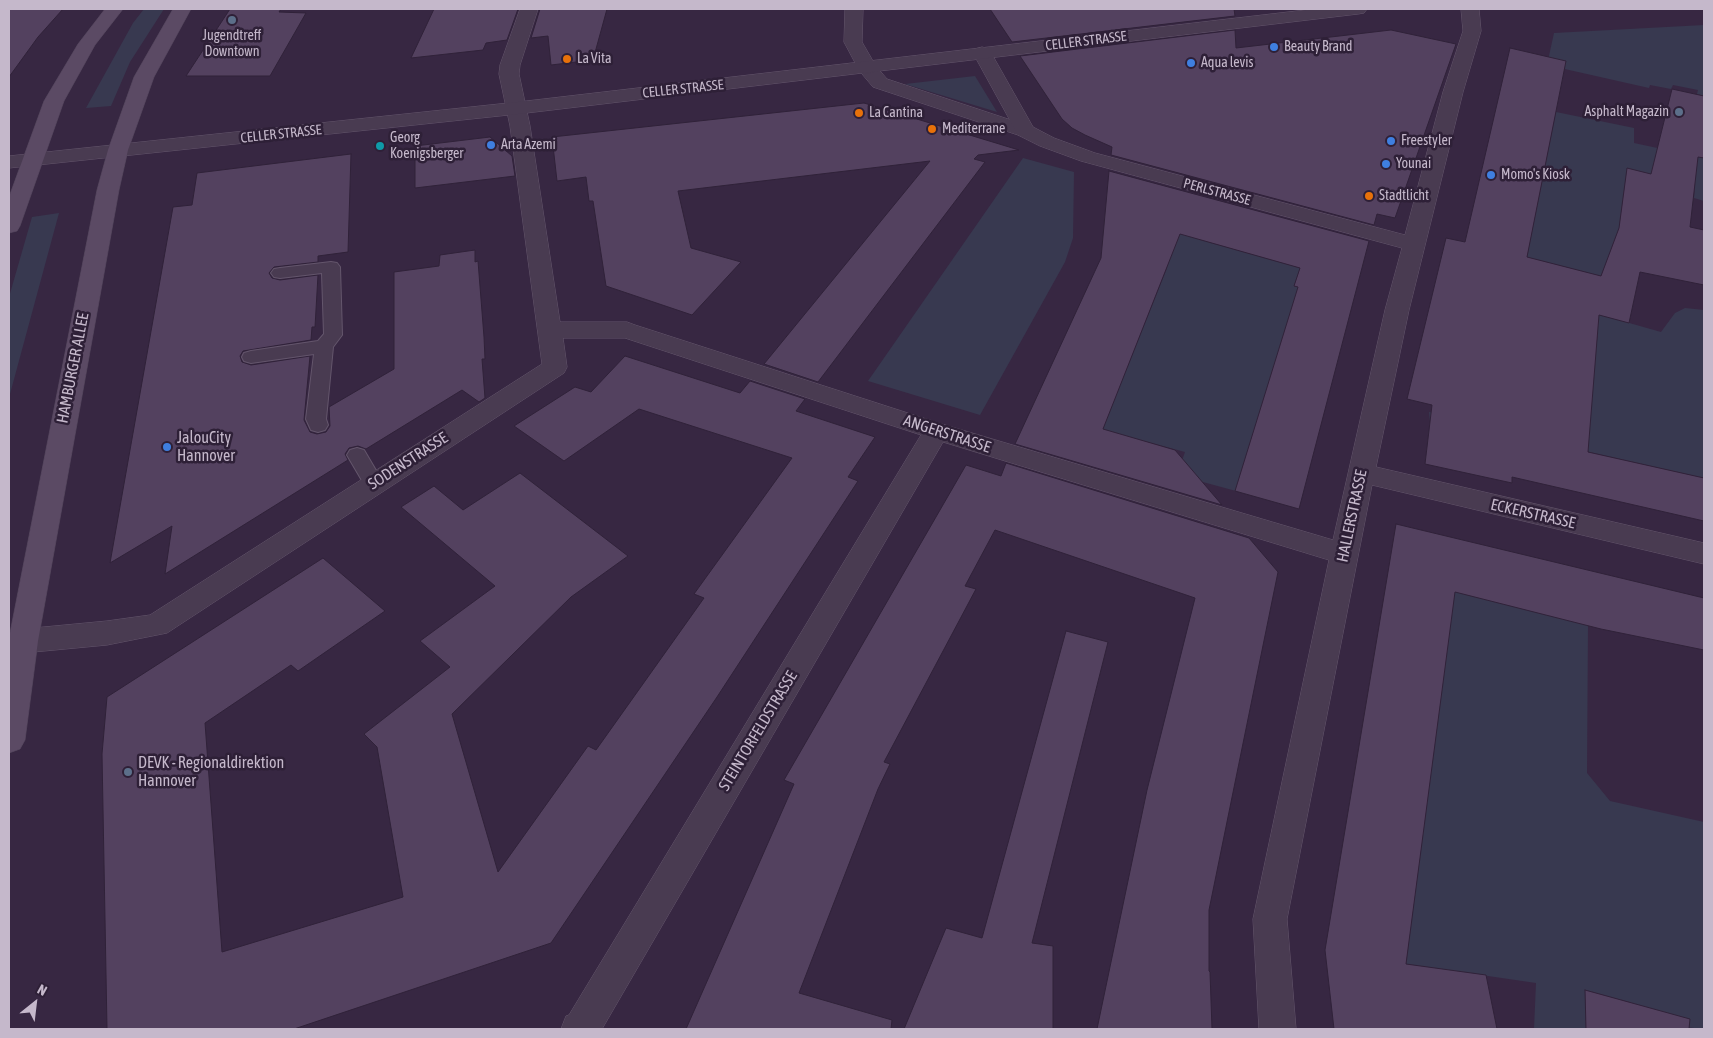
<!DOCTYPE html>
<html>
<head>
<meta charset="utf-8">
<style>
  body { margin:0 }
  #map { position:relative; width:1713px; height:1038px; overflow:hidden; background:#372742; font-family:"Asap Condensed",sans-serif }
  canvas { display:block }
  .frame { position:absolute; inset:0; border:10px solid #c5b8cb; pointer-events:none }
  .north { position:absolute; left:10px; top:978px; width:50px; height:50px; -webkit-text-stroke:4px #2e2037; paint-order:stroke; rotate:29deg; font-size:14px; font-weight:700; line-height:20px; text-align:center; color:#c5b8cb }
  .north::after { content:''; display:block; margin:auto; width:18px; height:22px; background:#c5b8cb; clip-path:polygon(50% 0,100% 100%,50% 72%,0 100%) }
</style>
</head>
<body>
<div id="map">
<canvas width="1713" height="1038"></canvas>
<div class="frame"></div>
<div class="north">N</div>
</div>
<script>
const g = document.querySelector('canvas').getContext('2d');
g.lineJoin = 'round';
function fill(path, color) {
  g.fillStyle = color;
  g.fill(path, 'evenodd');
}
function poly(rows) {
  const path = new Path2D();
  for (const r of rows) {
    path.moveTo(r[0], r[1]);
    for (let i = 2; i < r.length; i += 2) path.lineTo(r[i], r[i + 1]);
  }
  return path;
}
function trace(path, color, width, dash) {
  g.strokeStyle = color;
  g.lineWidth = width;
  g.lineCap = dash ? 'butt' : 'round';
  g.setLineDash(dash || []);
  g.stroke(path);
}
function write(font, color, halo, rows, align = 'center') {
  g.font = font + ' "Asap Condensed",sans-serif';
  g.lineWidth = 5;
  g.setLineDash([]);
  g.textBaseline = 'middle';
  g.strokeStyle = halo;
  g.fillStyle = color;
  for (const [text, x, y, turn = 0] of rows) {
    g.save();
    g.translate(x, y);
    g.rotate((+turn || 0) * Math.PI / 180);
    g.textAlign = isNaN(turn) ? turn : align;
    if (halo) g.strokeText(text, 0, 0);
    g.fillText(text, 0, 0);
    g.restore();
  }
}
fill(poly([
  [144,9,164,9,130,62,111,106,86,108,133,23],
  [1704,25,1704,96,1697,94,1698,90,1673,85,1671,89,1650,85,1649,88,1547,65,1554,33],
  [975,76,997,112,905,84],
  [1556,112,1634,128,1634,143,1704,158,1704,201,1694,198,1695,184,1627,169,1619,228,1601,276,1527,257],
  [1023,158,1074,172,1073,238,1065,262,980,415,868,381],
  [1172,192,1201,240,1300,268,1294,286,1308,290,1253,433,1236,491,1177,475,1185,452,1125,436,1095,448,1167,268],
  [59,213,10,394,9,394,9,297,32,217],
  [1685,308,1704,310,1704,478,1514,435,1514,442,1430,422,1429,412,1493,424,1596,345,1598,336,1590,334,1594,313,1661,332,1675,313],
  [1458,561,1588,625,1587,773,1610,801,1704,822,1704,1029,1684,1027,1684,1029,1631,1029,1629,1002,1585,990,1586,1029,1534,1029,1536,983,1406,964]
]), '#383950');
const building = poly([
  [9,9,63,9,38,37,9,77,9,9],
  [230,9,281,9,279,12,306,13,270,76,186,76,230,9],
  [434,9,518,9,507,40,486,43,483,50,411,58,434,9],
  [540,9,607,9,593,60,551,65,548,36,531,38,540,9],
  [990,9,1234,9,1235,16,1012,42,990,9],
  [1235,30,1236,48,1391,30,1456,44,1395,218,1377,214,1374,225,1111,155,1112,147,1085,135,1072,128,1062,119,1020,56,1235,30],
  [1510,48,1566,61,1527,257,1601,276,1619,228,1627,168,1651,174,1672,89,1704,96,1704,158,1698,157,1690,227,1704,230,1704,285,1640,272,1629,323,1599,315,1588,452,1704,478,1704,521,1512,477,1512,483,1425,464,1432,405,1407,399,1446,238,1465,242,1510,48],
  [864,103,1019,150,978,155,974,159,985,162,818,382,764,364,930,161,678,191,691,248,741,262,692,315,606,286,593,201,589,201,586,177,557,181,552,137,864,103],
  [490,137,512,156,515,176,415,188,415,146,490,137],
  [351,154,348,252,318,256,318,262,274,267,269,273,272,278,280,280,318,275,315,327,312,327,311,340,243,351,240,356,242,362,251,365,310,356,304,420,310,432,317,434,326,432,330,426,329,407,394,369,394,272,439,266,440,255,475,250,475,262,478,261,484,337,485,359,482,359,485,398,479,402,462,390,366,449,358,446,349,448,345,454,348,460,165,574,172,526,110,563,173,207,192,205,197,173,351,154],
  [1109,171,1369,241,1299,509,1235,491,1298,287,1294,286,1300,268,1180,234,1103,429,1175,450,1222,505,1015,444,1101,258,1109,171],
  [625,356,740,393,750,381,805,399,796,411,875,437,848,477,858,481,717,697,551,943,294,1029,107,1029,102,754,107,697,323,558,385,611,298,671,291,665,205,723,222,952,403,897,377,747,364,734,450,667,420,641,495,586,401,507,434,486,463,510,520,473,628,556,571,597,452,714,498,872,588,746,596,750,704,598,694,594,792,458,639,409,564,461,514,426,575,387,591,392,625,356],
  [1006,463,1249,538,1278,572,1209,910,1209,971,1210,972,1212,1029,1097,1029,1147,790,1195,598,995,530,965,586,976,589,884,762,890,764,878,789,799,993,892,1020,891,1029,686,1029,794,784,784,780,966,465,1001,476,1006,463],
  [1396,524,1704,598,1704,650,1601,629,1455,592,1406,964,1486,975,1497,1029,1334,1029,1325,950,1396,524],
  [1066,631,1108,642,1032,943,1053,946,1053,1029,904,1029,946,928,982,938,1066,631],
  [1585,990,1690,1019,1689,1029,1586,1029,1585,990]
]);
fill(building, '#53415f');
trace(building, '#302239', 1);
const service = poly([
  [331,262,337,263,340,267,342,335,333,347,326,419,328,425,325,430,318,432,311,430,306,419,314,354,251,363,244,361,242,357,244,353,251,351,318,341,324,334,322,273,280,278,274,277,271,273,274,269,280,268,331,262],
  [357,448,364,450,381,479,384,484,381,489,374,491,367,489,347,455,350,450,357,448]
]);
const pedestrian = poly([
  [867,62,874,64,887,79,1032,127,1035,131,1032,135,1025,137,1018,135,873,87,857,68,860,64,867,62]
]);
const minor = poly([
  [520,9,538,9,520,65,519,74,530,126,560,322,627,322,635,325,945,425,1333,540,1385,310,1402,248,1081,161,1040,146,1018,135,973,53,975,49,982,47,989,49,1033,127,1054,138,1095,153,1405,235,1443,92,1463,31,1461,9,1479,9,1481,31,1463,92,1409,310,1376,467,1704,543,1704,564,1372,485,1287,919,1296,1029,1259,1029,1253,919,1329,560,943,442,602,1029,561,1029,566,1016,569,1015,921,435,625,338,563,338,567,367,564,373,167,633,107,645,23,653,12,649,9,642,12,633,23,629,107,621,150,615,542,364,510,126,499,74,500,65,520,9],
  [845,9,863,9,862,42,877,68,874,72,867,74,860,72,844,42,845,9]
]);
const tertiary = poly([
  [1314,9,1367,9,1364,13,1358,14,518,114,9,168,9,156,518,102,1314,9]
]);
const secondary = poly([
  [105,9,123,9,95,45,64,101,20,226,17,231,9,233,9,197,44,101,78,44,105,9],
  [173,9,191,9,154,77,128,150,119,190,38,641,25,740,20,749,9,753,9,638,97,190,108,150,134,77,173,9]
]);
trace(service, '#64566c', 2);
trace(pedestrian, '#64566c', 1);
trace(minor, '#64566c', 1);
trace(tertiary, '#64566c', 1);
trace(secondary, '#4f4258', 1);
fill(service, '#493b51');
fill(pedestrian, '#493b51');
fill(minor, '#493b51');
fill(tertiary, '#493b51');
fill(secondary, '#5b4a64');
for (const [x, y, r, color] of [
  [232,20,5,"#5c6f8a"],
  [1274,47,5,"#3f7fe0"],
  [567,59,5,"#e8710a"],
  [1191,63,5,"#3f7fe0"],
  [1679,112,5,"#5c6f8a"],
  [859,113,5,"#e8710a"],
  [932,129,5,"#e8710a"],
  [1391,141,5,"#3f7fe0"],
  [491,145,5,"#3f7fe0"],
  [380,146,5,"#0f9aa8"],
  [1386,164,5,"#3f7fe0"],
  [1491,175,5,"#3f7fe0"],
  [1369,196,5,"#e8710a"],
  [167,447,5,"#3f7fe0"],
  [128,772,5,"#5c6f8a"]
]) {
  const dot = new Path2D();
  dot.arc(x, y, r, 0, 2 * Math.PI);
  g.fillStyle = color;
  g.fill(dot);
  trace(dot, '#2e2037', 2);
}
write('14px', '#c5b8cb', '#2e2037', [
  ["Jugendtreff",232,36,"center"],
  ["Downtown",232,52,"center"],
  ["Beauty Brand",1284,47],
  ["La Vita",577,59],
  ["Aqua levis",1201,63],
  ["Asphalt Magazin",1669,112,"right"],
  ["La Cantina",869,113],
  ["Mediterrane",942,129],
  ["Georg",390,138],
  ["Koenigsberger",390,154],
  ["Freestyler",1401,141],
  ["Arta Azemi",501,145],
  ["Younai",1396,164],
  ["Momo's Kiosk",1501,175],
  ["Stadtlicht",1379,196]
], 'left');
write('14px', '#c5b8cb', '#2e2037', [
  ["CELLER STRASSE",1086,41,-7],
  ["CELLER STRASSE",683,89,-6],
  ["CELLER STRASSE",281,134,-6],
  ["PERLSTRASSE",1217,192,15]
]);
write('16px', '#c5b8cb', '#2e2037', [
  ["HAMBURGER ALLEE",73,368,-79],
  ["ANGERSTRASSE",947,434,18],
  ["SODENSTRASSE",408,461,-33],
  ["ECKERSTRASSE",1533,514,13],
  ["HALLERSTRASSE",1352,516,-78],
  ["STEINTORFELDSTRASSE",758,731,-59]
]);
write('16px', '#c5b8cb', '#2e2037', [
  ["JalouCity",177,438],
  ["Hannover",177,456],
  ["DEVK - Regionaldirektion",138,763],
  ["Hannover",138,781]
], 'left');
</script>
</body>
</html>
